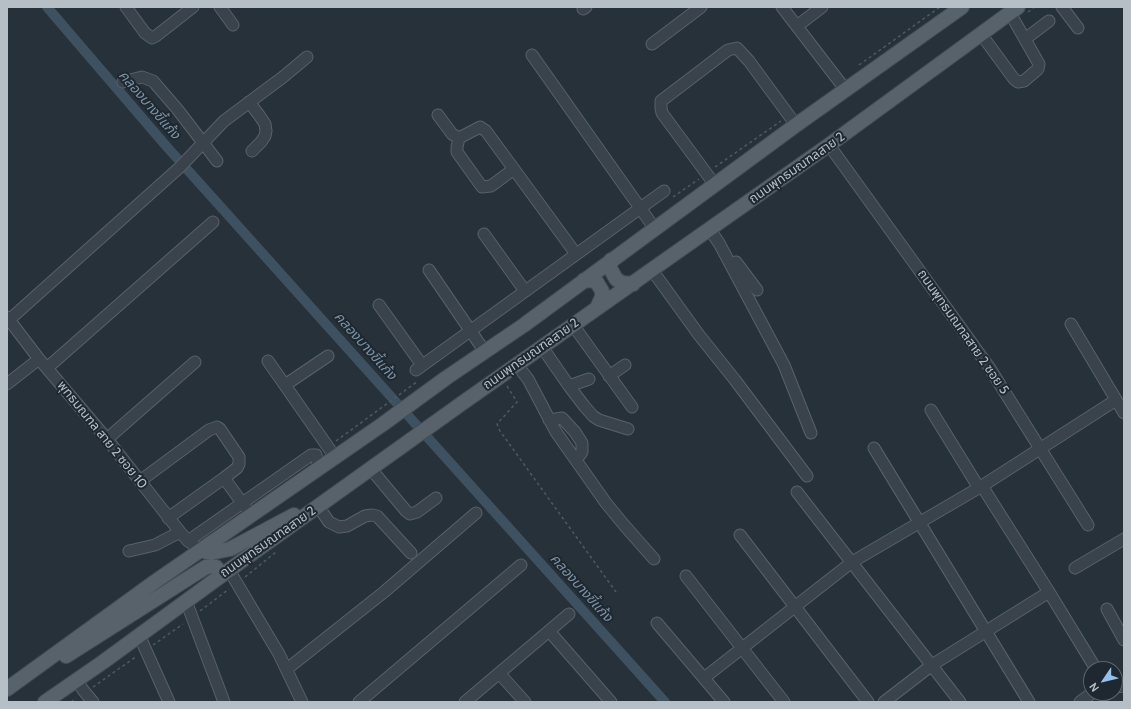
<!DOCTYPE html>
<html>
<head>
<meta charset="utf-8">
<style>
  body { margin:0 }
  #map { position:relative; width:1131px; height:709px; overflow:hidden; background:#27313a; font-family:Cabin,sans-serif }
  canvas { display:block }
  .frame { position:absolute; inset:0; border:8px solid #b6bec6; pointer-events:none }
  .north { position:absolute; left:1083px; top:661px; width:40px; height:40px; box-sizing:border-box; background:#1f2830; border:1px solid #5b646c; border-radius:50%; rotate:235deg; font-size:11px; font-weight:700; line-height:16px; text-align:center; color:#b6bec6 }
  .north::after { content:''; display:block; margin:auto; width:14px; height:18px; background:#96c0eb; clip-path:polygon(50% 0,100% 100%,50% 72%,0 100%) }
</style>
</head>
<body>
<div id="map">
<canvas width="1131" height="709"></canvas>
<div class="frame"></div>
<div class="north">N</div>
</div>
<script>
const g = document.querySelector('canvas').getContext('2d');
g.lineJoin = 'round';
function poly(rows) {
  const path = new Path2D();
  for (const r of rows) {
    path.moveTo(r[0], r[1]);
    for (let i = 2; i < r.length; i += 2) path.lineTo(r[i], r[i + 1]);
  }
  return path;
}
function trace(path, color, width, dash) {
  g.strokeStyle = color;
  g.lineWidth = width;
  g.lineCap = dash ? 'butt' : 'round';
  g.setLineDash(dash || []);
  g.stroke(path);
}
function write(font, color, halo, rows, align = 'center') {
  g.font = font + ' Cabin,"Noto Sans Thai",sans-serif';
  g.lineWidth = 4;
  g.setLineDash([]);
  g.textBaseline = 'middle';
  g.strokeStyle = halo;
  g.fillStyle = color;
  for (const [text, x, y, turn = 0] of rows) {
    g.save();
    g.translate(x, y);
    g.rotate((+turn || 0) * Math.PI / 180);
    g.textAlign = isNaN(turn) ? turn : align;
    if (halo) g.strokeText(text, 0, 0);
    g.fillText(text, 0, 0);
    g.restore();
  }
}
trace(poly([
  [47,7,167,147,665,702]
]), '#3e5161', 10);
const minor = poly([
  [126,7,145,33,152,38,156,36,193,7],
  [220,7,233,25],
  [782,7,845,89],
  [1062,7,1078,28],
  [583,9,586,7],
  [797,26,822,7],
  [981,34,1014,79,1018,82,1024,81,1038,69,1039,64,1010,13],
  [1025,39,1049,21],
  [652,44,701,7],
  [532,55,655,229],
  [123,82,142,77,153,81,178,110,217,161],
  [249,102,259,115,265,124,266,131,265,136,261,142,252,151],
  [438,115,452,134,459,138,480,127,486,131,576,254],
  [459,138,457,147,457,152,482,187,491,186,514,169],
  [829,145,989,367,1088,525],
  [715,185,662,113,661,108,661,101,728,50,737,48,749,61,796,125],
  [710,230,719,243,784,365,811,433],
  [484,234,525,291],
  [736,262,757,290],
  [429,270,485,352],
  [652,270,699,335,735,380,807,476],
  [379,305,422,365],
  [7,317,39,359,107,439,180,532,188,541,201,550],
  [9,320,179,168,224,121,283,77,307,57],
  [1071,324,1124,413],
  [573,325,632,407],
  [542,347,569,386,585,407,593,416,599,420,628,429],
  [268,361,335,457],
  [517,365,528,379,556,432,606,503,624,525,654,559],
  [47,368,213,222],
  [416,370,664,191],
  [609,376,625,365],
  [7,384,39,359],
  [285,385,328,356],
  [569,386,589,379],
  [931,410,979,488],
  [549,420,562,418,575,432,582,443,582,452,576,460],
  [107,439,195,362],
  [874,448,1029,702],
  [371,469,406,511,410,514,417,512,436,498],
  [140,481,209,430,217,427,220,429,239,457,239,464,237,468,224,478,251,515],
  [982,486,1049,592,1096,669],
  [797,492,960,702],
  [318,506,329,522,339,527,347,526,365,516,372,515,377,516,411,553],
  [168,518,224,478],
  [740,535,868,702],
  [188,541,311,455,316,455,319,469],
  [129,551,155,545,180,532],
  [1075,568,1124,539],
  [229,570,279,654,302,702],
  [686,576,784,702],
  [186,601,224,702],
  [1107,609,1124,640],
  [657,623,724,702],
  [549,631,611,702],
  [139,635,169,702],
  [287,669,384,592,476,513],
  [499,673,525,702],
  [704,678,852,562,982,486,1116,400],
  [77,680,83,690,93,702],
  [1115,687,1124,686],
  [359,702,521,565],
  [465,702,569,614],
  [884,702,932,665,1049,592],
  [1080,702,1092,693]
]);
const major = poly([
  [611,260,610,268,616,279,622,283,633,284],
  [584,280,596,281,602,291,602,297,597,308],
  [201,550,207,552,215,552,230,549,294,515],
  [66,656,206,567,212,566,216,567,222,575],
  [7,689,156,581,383,424,446,378,524,325,796,125,962,7],
  [45,702,103,662,222,575,461,404,829,145,1018,7]
]);
trace(minor, '#586169', 13);
trace(major, '#434c54', 16);
trace(poly([
  [1028,12,1035,7],
  [859,65,940,7],
  [715,167,781,121],
  [673,197,699,179],
  [507,386,517,402,497,424,500,431,616,592],
  [336,441,418,381],
  [245,577,276,552],
  [200,611,229,589],
  [153,645,183,624],
  [93,687,137,656],
  [71,702,76,698]
]), '#4a5c5c', 1.5, [3, 3]);
trace(minor, '#3a434b', 11);
trace(major, '#58626a', 14);
write('13px', '#b6bec6', '#1f2830', [
  ["ถนนพุทธมณฑลสาย 2",797,168,-35],
  ["ถนนพุทธมณฑลสาย 2 ซอย 5",963,332,55],
  ["ถนนพุทธมณฑลสาย 2",531,354,-35],
  ["พุทธมณฑล สาย 2 ซอย 10",102,435,51],
  ["ถนนพุทธมณฑลสาย 2",268,542,-35]
]);
write('italic 14px', '#7a92a5', '#1f2830', [
  ["คลองบางขี้แก้ง",149,105,49],
  ["คลองบางขี้แก้ง",365,346,48],
  ["คลองบางขี้แก้ง",581,588,48]
]);
</script>
</body>
</html>
